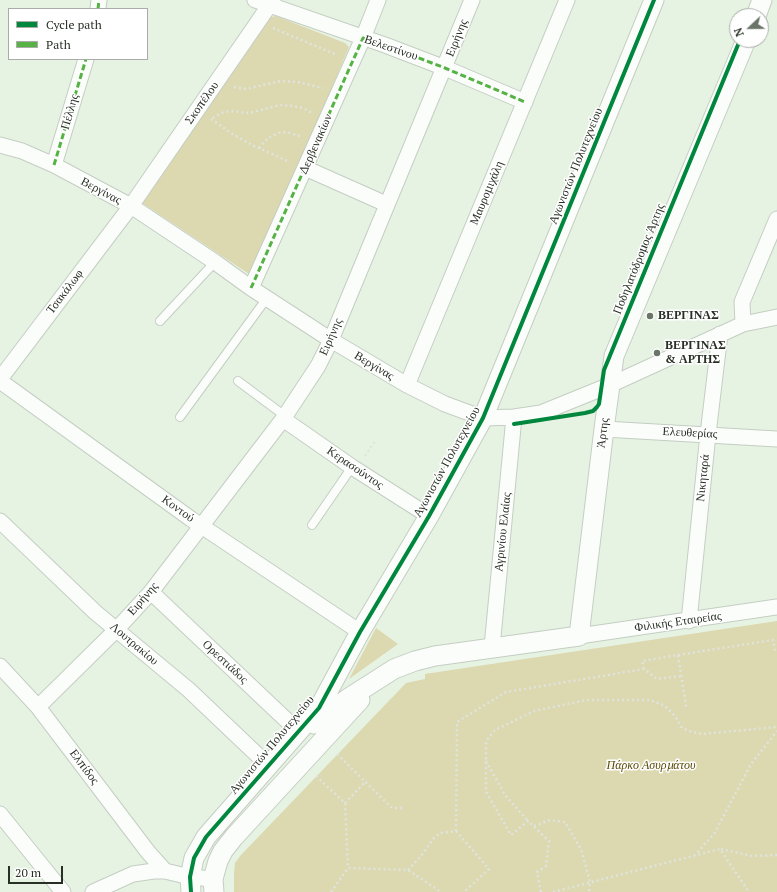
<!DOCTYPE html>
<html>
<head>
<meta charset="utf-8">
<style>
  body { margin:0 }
  #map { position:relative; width:777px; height:892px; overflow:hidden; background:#e6f3e3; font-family:"PT Serif",serif }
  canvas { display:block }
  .legend { position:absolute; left:8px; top:8px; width:140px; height:52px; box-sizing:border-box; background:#fff; border:1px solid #a9aca8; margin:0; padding:5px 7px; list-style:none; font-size:12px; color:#283025 }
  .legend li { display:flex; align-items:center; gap:8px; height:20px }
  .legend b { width:20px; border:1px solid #a9aca8 }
  .north { position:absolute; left:729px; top:8px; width:40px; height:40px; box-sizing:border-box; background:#fff; border:1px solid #a9aca8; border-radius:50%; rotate:248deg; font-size:11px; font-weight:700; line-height:16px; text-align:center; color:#283025 }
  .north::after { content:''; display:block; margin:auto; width:14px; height:18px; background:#6a7468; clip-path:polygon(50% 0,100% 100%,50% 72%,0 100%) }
  .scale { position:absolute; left:8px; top:866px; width:55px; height:18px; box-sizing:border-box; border:2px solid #283025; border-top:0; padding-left:5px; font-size:12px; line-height:14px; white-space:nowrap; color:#283025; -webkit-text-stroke:3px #fff; paint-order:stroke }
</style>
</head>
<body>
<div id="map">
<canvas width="777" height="892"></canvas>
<ul class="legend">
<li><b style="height:5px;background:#00873e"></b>Cycle path</li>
<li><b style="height:5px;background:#56b245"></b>Path</li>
</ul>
<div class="north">N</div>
<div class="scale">20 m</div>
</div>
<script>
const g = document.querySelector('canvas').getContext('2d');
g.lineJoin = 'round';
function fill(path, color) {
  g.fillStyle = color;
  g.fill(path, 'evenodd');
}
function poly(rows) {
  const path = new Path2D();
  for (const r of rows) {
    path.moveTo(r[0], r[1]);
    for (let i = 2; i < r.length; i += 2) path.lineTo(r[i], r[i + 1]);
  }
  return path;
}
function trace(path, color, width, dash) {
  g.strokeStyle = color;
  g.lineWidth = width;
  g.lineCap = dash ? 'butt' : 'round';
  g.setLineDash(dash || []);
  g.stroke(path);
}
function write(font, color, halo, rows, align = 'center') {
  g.font = font + ' "PT Serif",serif';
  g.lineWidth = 3;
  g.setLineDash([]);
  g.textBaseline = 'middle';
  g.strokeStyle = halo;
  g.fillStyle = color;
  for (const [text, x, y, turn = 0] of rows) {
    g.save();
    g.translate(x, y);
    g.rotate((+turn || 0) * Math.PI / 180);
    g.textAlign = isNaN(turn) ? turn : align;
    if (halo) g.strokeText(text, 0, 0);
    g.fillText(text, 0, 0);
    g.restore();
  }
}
fill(poly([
  [276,16,345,43,349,47,255,269,249,274,142,203,271,17],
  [777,621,777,892,234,892,234,874,235,863,241,855,406,683,425,679,425,674],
  [376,628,398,644,349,679]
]), '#dcd8af');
const service = poly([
  [160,321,215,262],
  [238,381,285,416],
  [180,417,267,298],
  [312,525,352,467]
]);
const minor = poly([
  [255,0,385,45,445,68,525,102],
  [98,9,99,0],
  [0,145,22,151,54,165,131,206,215,262,251,288,331,340,407,385,445,404,483,418,514,417,541,413,610,385,743,324,777,317],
  [54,165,86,59],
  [305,168,386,204],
  [251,288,363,38,378,0],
  [743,324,742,302,777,219],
  [0,379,131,206,273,0],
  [0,381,191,519,360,632],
  [407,385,567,0],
  [283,419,352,467,429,516],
  [604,429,777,439],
  [0,521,95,612,189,690,269,766],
  [151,592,299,732],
  [689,621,708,434,720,334],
  [579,636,777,607],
  [492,647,514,417],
  [0,666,38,707,148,852,165,871],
  [38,707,116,630,151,592,283,419,318,366,331,340,472,0],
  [0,814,63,892],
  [93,892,133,874,154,871,165,871,190,877,213,879]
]);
const tertiary = poly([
  [756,16,762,0],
  [314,724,347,699,394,669,415,661,435,656,579,636,604,429,614,356,746,40],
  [191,892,190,877,194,858,206,837,319,708,360,632,429,516,483,418,654,0],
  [214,892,213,879,218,861,223,851,234,837,360,700]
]);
trace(service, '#c4cec2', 10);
trace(minor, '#c4cec2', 17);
trace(tertiary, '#c4cec2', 21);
trace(poly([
  [273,28,337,55],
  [234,87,246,89,281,81,298,82,323,88],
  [213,118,221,113,230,111,249,113,280,105,292,106,303,108,312,113],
  [211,119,234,135,252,145,290,162],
  [259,148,268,138,276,134,282,132,290,133,300,136],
  [365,456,375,441],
  [678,655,773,640,775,651,777,651],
  [644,669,642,661,678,655,686,707],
  [337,754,392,808,402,808],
  [486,761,505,795,528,821],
  [316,776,345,803,348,868],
  [345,803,366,781],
  [534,826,550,820,565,822,581,849,590,882,589,892],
  [456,831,489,869,464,892],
  [721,849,752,856,777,855],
  [694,856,714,834,751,764,777,731],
  [408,870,421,856,433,839,440,833,456,831,457,722,506,692,644,669,657,679,682,676],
  [331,892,348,868,408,870,441,892],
  [541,892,537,872,546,866,549,841,528,821,511,835,486,792,486,741,495,730,534,711,587,700,650,700,665,706,675,716,682,728,689,731,702,734,777,727],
  [553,892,720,849,749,892]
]), '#dfe4de', 2.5, [2, 3]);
trace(service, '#fbfdfb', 8);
trace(minor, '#fbfdfb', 15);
trace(tertiary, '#fbfdfb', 19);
trace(poly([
  [98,9,99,0],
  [54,165,86,59],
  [251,288,363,38,385,45,445,68,525,102]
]), '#56b245', 3, [6, 3]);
trace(poly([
  [514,424,585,413,593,411,597,407,599,404,604,370,740,40],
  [191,892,190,877,194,858,206,837,319,708,360,632,429,516,483,418,654,0]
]), '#00873e', 4);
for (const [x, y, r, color] of [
  [650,316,4,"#6a7468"],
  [657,353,4,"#6a7468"]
]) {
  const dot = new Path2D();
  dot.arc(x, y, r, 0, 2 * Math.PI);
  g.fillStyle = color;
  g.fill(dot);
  trace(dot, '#fff', 1.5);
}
write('12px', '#283025', '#fff', [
  ["Ειρήνης",457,38,-68],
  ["Βελεστίνου",391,48,19],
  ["Σκοπέλου",202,103,-55],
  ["Πέλλης",70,112,-74],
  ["Δερβενακίων",316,144,-66],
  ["Αγωνιστών Πολυτεχνείου",576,166,-68],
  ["Βεργίνας",101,191,28],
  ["Μαυρομιχάλη",487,193,-67],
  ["Ποδηλατόδρομος Άρτης",639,259,-68],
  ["Τσακάλωφ",65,292,-53],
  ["Ειρήνης",331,337,-66],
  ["Βεργίνας",374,366,31],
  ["Άρτης",603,433,-83],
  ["Ελευθερίας",690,433,3],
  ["Αγωνιστών Πολυτεχνείου",447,462,-61],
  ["Κερασούντος",355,468,34],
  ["Νικηταρά",703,478,-84],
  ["Κοντού",178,509,36],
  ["Αγρινίου Ελαίας",503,532,-84],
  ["Ειρήνης",143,599,-49],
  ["Φιλικής Εταιρείας",678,622,-8],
  ["Λουτρακίου",134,644,40],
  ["Ορεστιάδος",225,662,43],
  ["Αγωνιστών Πολυτεχνείου",272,745,-50],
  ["Ελπίδος",84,767,53]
]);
write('bold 12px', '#283025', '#fff', [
  ["ΒΕΡΓΙΝΑΣ",658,316],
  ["ΒΕΡΓΙΝΑΣ",665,346],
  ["& ΑΡΤΗΣ",665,360]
], 'left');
write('italic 12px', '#584805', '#fff', [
  ["Πάρκο Ασυρμάτου",651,766]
]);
</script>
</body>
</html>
